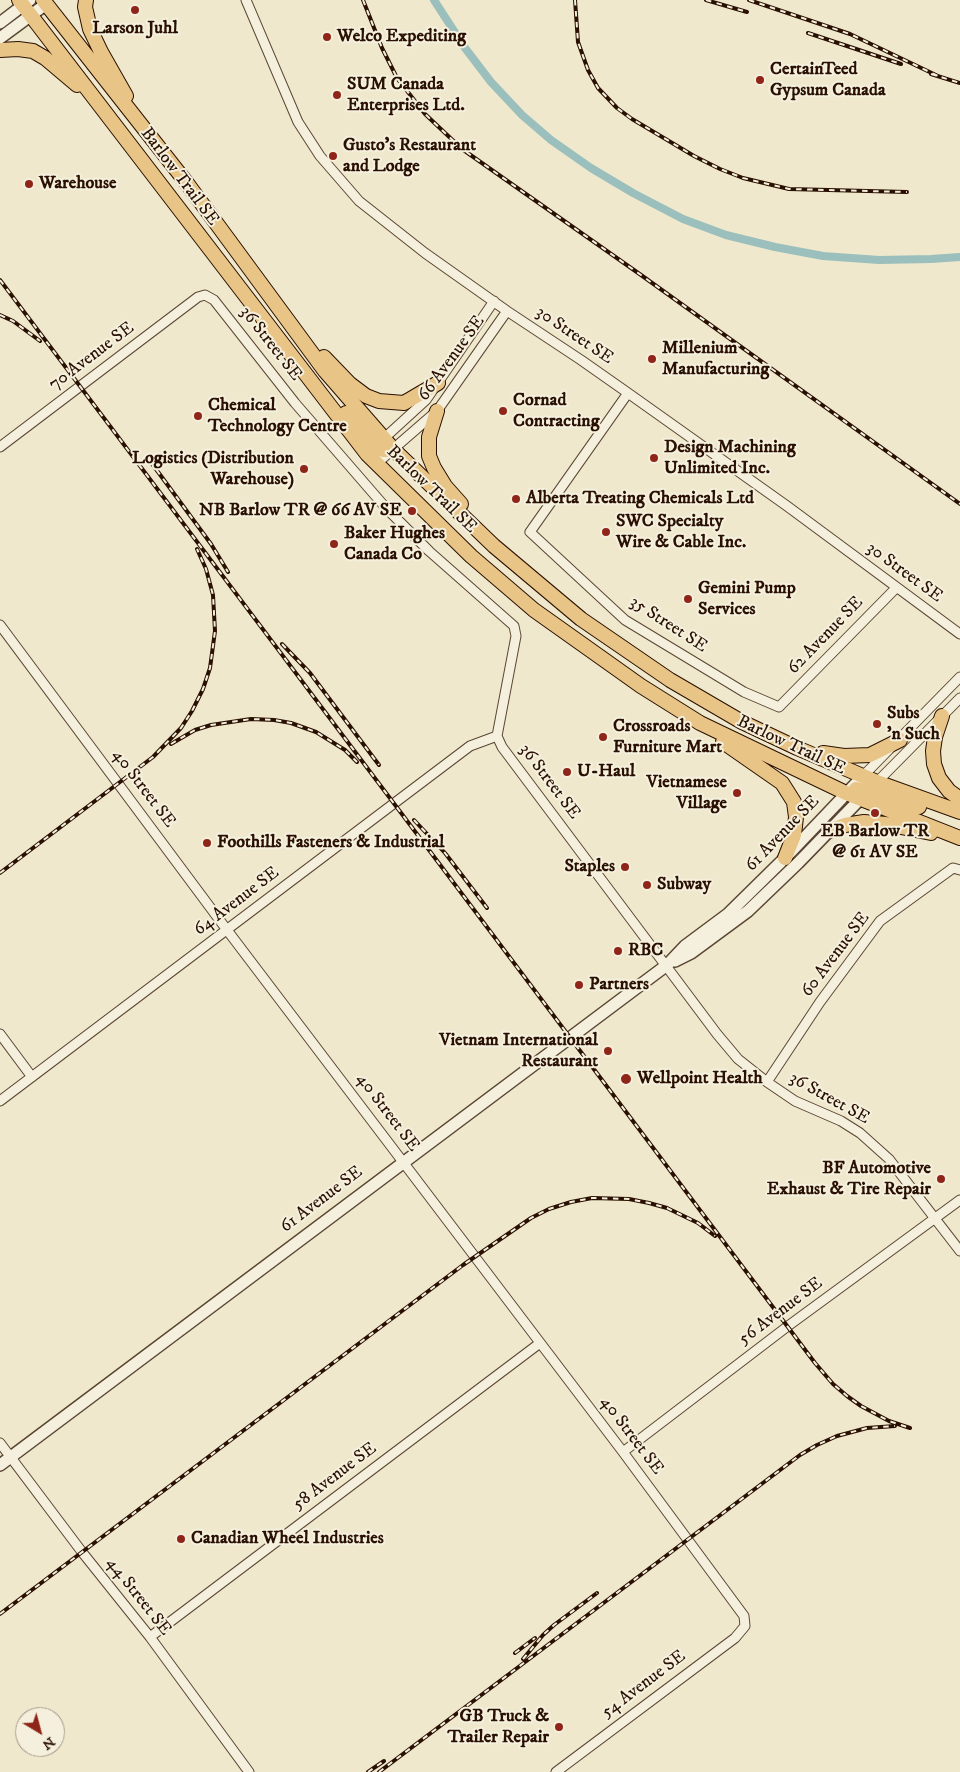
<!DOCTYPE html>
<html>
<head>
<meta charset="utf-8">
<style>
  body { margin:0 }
  #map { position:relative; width:960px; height:1772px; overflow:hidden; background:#efe8cc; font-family:"IM FELL DW Pica",serif }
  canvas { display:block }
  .north { position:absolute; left:15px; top:1707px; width:50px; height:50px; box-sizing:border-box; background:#f5f0de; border:1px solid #a49685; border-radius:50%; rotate:143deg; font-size:14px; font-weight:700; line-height:20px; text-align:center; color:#2a1000 }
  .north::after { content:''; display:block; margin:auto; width:18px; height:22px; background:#8f2418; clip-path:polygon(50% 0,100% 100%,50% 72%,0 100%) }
</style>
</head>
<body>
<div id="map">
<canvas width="960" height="1772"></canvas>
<div class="north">N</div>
</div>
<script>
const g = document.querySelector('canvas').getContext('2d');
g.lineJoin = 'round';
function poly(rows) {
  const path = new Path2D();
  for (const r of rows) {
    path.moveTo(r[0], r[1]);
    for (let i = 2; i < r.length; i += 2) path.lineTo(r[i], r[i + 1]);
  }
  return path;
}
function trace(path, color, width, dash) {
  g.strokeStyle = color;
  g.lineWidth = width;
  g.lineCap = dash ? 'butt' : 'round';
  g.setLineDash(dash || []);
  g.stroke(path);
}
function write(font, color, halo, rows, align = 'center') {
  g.font = font + ' "IM FELL DW Pica",serif';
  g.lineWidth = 4;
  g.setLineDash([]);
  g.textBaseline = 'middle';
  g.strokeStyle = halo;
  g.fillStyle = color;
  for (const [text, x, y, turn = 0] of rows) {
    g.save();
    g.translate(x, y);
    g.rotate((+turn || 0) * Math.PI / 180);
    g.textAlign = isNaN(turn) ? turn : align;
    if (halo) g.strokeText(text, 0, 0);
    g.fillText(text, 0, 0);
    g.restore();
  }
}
trace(poly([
  [434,0,465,48,491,82,522,115,551,140,591,168,633,193,683,219,726,235,775,247,823,256,879,260,931,259,960,257]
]), '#9abfbc', 8);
const minor = poly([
  [246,0,298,122,320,156,359,201,425,253,507,311,581,360,628,393,787,506,960,634],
  [628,393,530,532,625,620,744,692,779,707,896,588],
  [380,442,426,400,494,301],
  [0,447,198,297,205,295,214,300,295,403,386,508,429,551,514,626,516,636,497,736,502,747,717,1034,738,1059,767,1082,795,1101,841,1121,860,1133,889,1159,960,1251],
  [376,464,437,411,507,311],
  [0,625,227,930,623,1452,744,1616,745,1626,735,1638,556,1772],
  [864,775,960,677],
  [877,782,960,698],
  [0,1034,32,1077],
  [767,1082,820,1002,880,921,953,868,960,870],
  [0,1101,470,746,497,736],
  [0,1443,82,1552,150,1637,249,1772],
  [623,1452,788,1326,960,1200],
  [150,1637,540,1343]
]);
const tertiary = poly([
  [0,23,30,0],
  [0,38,46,4],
  [675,961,691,953,748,911,798,863,865,794],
  [0,1465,667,965,685,946,728,914,785,858,864,775]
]);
const primary = poly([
  [19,0,367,454,471,556,534,610,641,686,700,723,846,793,960,838],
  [43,0,186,182,325,371,394,450,494,546,581,619,670,680,742,722,797,748,877,782,960,812],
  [86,0,85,7,90,29,101,52,126,96],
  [0,50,18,49,33,51,45,58,77,85],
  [324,357,350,384,366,396,379,401,404,403,438,383],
  [437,411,429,437,429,456,434,468,445,486,461,504],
  [346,413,372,443,383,450,394,450],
  [942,716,935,737,933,751,934,764,939,778,949,791,960,799],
  [723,742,782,783,794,802,796,817,794,835,785,858],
  [823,753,844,756,870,755,900,740],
  [856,789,919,807],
  [829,831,845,825,864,822,886,824,931,833]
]);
trace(minor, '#5b4633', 11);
trace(tertiary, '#5b4633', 14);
trace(primary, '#2a1000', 16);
trace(minor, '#f5f0de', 9);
trace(tertiary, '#f5f0de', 11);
trace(primary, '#e8c486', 14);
const rail = poly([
  [363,0,382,48,397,78,425,114,462,149,641,275,960,504],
  [575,0,578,42,588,70,598,88,617,108,632,119,694,156,720,169,743,178,789,189,907,192],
  [706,0,747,12],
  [749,0,850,34,938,76],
  [808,33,901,64],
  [931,74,960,83],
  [0,280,815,1363,833,1384,847,1396,861,1406,889,1421,910,1428],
  [0,315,13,321,40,341],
  [150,461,211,544,228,572],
  [282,644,310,673,379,765],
  [171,744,195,730,211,725,251,719,274,720,291,723,316,732,345,750,357,762],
  [414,820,445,853,487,908],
  [0,873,153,757,181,728,192,711,203,689,210,668,215,631,213,595,206,569,197,549],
  [0,1614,463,1265,531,1218,549,1209,571,1202,592,1198,629,1199,649,1203,667,1208,698,1223,715,1236],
  [515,1653,535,1638],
  [523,1659,543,1635,554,1625,597,1593],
  [368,1772,384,1761],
  [379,1772,800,1455,817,1445,837,1436,867,1428,895,1426]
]);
trace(rail, '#2a1000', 4);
trace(rail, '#f5f0de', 2, [5.5]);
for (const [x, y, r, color] of [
  [135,10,5,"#8f2418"],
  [327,37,5,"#8f2418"],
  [760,80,5,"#8f2418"],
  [337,95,5,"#8f2418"],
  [333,156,5,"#8f2418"],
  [29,184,5,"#8f2418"],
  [652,359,5,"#8f2418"],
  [503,411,5,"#8f2418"],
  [198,416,5,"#8f2418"],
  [654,458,5,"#8f2418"],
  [304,469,5,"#8f2418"],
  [516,499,5,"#8f2418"],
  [412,511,5,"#8f2418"],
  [606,532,5,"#8f2418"],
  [334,544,5,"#8f2418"],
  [688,599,5,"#8f2418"],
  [877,724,5,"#8f2418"],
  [603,737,5,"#8f2418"],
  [567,772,5,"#8f2418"],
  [737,793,5,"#8f2418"],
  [875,813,5,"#8f2418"],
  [207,843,5,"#8f2418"],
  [625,867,5,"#8f2418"],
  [647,885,5,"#8f2418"],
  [618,951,5,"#8f2418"],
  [579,985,5,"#8f2418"],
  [608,1051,5,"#8f2418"],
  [626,1079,6,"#8f2418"],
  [941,1179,5,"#8f2418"],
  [181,1539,5,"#8f2418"],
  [559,1727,5,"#8f2418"]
]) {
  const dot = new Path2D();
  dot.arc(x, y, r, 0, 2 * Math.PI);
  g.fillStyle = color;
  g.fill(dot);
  trace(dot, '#f5f0de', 2);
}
write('bold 18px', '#2a1000', '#f5f0de', [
  ["Larson Juhl",135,29,"center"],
  ["Welco Expediting",337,37],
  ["CertainTeed",770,70],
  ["Gypsum Canada",770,91],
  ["SUM Canada",347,85],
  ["Enterprises Ltd.",347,106],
  ["Gusto's Restaurant",343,146],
  ["and Lodge",343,167],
  ["Warehouse",39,184],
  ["Millenium",662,349],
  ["Manufacturing",662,370],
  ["Cornad",513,401],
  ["Contracting",513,422],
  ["Chemical",208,406],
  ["Technology Centre",208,427],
  ["Design Machining",664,448],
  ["Unlimited Inc.",664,469],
  ["Logistics (Distribution",294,459,"right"],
  ["Warehouse)",294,480,"right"],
  ["Alberta Treating Chemicals Ltd",526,499],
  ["NB Barlow TR @ 66 AV SE",402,511,"right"],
  ["SWC Specialty",616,522],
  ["Wire & Cable Inc.",616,543],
  ["Baker Hughes",344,534],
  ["Canada Co",344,555],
  ["Gemini Pump",698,589],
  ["Services",698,610],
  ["Subs",887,714],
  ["'n Such",887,735],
  ["Crossroads",613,727],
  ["Furniture Mart",613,748],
  ["U-Haul",577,772],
  ["Vietnamese",727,783,"right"],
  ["Village",727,804,"right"],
  ["EB Barlow TR",875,832,"center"],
  ["@ 61 AV SE",875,853,"center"],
  ["Foothills Fasteners & Industrial",217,843],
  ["Staples",615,867,"right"],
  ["Subway",657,885],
  ["RBC",628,951],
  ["Partners",589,985],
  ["Vietnam International",598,1041,"right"],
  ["Restaurant",598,1062,"right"],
  ["Wellpoint Health",637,1079],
  ["BF Automotive",931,1169,"right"],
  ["Exhaust & Tire Repair",931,1190,"right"],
  ["Canadian Wheel Industries",191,1539],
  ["GB Truck &",549,1717,"right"],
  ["Trailer Repair",549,1738,"right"]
], 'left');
write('18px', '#2a1000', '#f5f0de', [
  ["Barlow Trail SE",179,177,53],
  ["30 Street SE",574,336,34],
  ["36 Street SE",270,344,52],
  ["70 Avenue SE",92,357,-37],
  ["66 Avenue SE",452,359,-54],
  ["Barlow Trail SE",431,490,44],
  ["30 Street SE",904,573,36],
  ["35 Street SE",668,625,33],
  ["62 Avenue SE",826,636,-46],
  ["Barlow Trail SE",791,746,25],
  ["36 Street SE",549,782,53],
  ["40 Street SE",143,789,53],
  ["61 Avenue SE",783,834,-46],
  ["64 Avenue SE",237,902,-37],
  ["60 Avenue SE",836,955,-53],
  ["36 Street SE",829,1099,29],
  ["40 Street SE",387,1113,53],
  ["61 Avenue SE",322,1200,-37],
  ["56 Avenue SE",781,1312,-37],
  ["40 Street SE",631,1436,53],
  ["58 Avenue SE",335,1477,-37],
  ["44 Street SE",138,1597,52],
  ["54 Avenue SE",644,1685,-37]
]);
</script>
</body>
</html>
